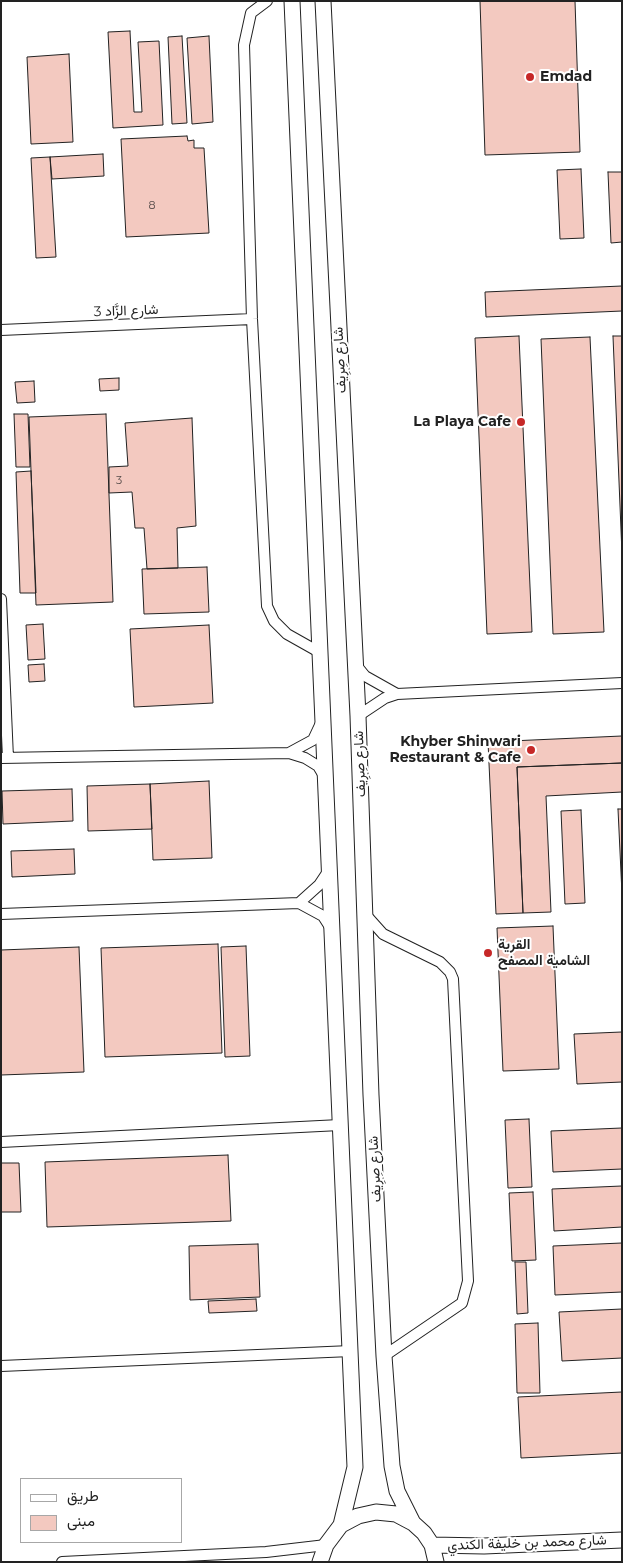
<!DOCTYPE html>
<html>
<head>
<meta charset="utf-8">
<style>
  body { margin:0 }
  #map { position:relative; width:623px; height:1563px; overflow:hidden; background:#fff; font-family:Montserrat,Vazirmatn,sans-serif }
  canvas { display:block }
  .frame { position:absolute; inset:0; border:2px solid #222; pointer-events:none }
  .legend { position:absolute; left:20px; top:1478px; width:162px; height:65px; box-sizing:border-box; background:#fff; border:1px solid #a7a7a7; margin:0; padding:6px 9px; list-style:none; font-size:15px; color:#222 }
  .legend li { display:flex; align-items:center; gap:10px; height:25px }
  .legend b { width:25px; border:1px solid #a7a7a7 }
</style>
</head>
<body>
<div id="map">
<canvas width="623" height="1563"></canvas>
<div class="frame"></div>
<ul class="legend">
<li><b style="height:6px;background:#fff"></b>طريق</li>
<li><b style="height:14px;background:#f3c9c0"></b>مبنى</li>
</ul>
</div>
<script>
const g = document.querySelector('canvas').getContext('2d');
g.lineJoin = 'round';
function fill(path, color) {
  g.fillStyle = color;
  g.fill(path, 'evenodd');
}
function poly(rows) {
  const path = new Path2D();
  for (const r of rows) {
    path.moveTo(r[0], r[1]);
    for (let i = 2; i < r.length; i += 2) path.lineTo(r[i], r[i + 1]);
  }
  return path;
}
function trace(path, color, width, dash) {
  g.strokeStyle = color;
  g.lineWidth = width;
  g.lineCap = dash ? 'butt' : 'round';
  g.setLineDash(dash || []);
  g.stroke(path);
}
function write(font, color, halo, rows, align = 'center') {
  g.font = font + ' Montserrat,Vazirmatn,sans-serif';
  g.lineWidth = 4;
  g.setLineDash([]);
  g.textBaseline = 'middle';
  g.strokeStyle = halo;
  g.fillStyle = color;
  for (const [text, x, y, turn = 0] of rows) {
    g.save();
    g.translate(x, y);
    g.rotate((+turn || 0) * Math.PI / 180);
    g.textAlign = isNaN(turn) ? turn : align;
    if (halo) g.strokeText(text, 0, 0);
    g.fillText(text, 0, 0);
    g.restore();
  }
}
const building = poly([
  [480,1,575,1,580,152,485,155,480,1],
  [130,31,134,112,142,112,138,42,159,41,163,125,113,128,108,32,130,31],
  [182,36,187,123,172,124,168,37,182,36],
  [209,36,213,122,192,124,187,38,209,36],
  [69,54,73,142,31,144,27,57,69,54],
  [187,136,188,141,194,140,194,148,204,148,209,233,126,237,121,139,187,136],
  [103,154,104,176,52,179,50,157,103,154],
  [50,157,56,257,36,258,31,158,50,157],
  [581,169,584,238,560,239,557,170,581,169],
  [608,172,622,172,622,242,611,243,608,172],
  [622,286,622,311,486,317,485,292,622,286],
  [519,336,532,632,487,634,475,338,519,336],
  [613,336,622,336,622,554,613,336],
  [590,337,604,632,553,634,541,339,590,337],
  [119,378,119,390,100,391,99,379,119,378],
  [34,381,35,402,17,403,15,382,34,381],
  [14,414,28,414,30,467,16,467,14,414],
  [106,414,113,602,36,605,29,417,106,414],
  [192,418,196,526,177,528,178,568,147,569,144,528,135,528,132,492,109,493,109,467,128,466,125,423,192,418],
  [31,471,36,593,20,593,16,472,31,471],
  [207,567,209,612,144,614,142,569,207,567],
  [43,624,45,659,28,660,26,625,43,624],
  [209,625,213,703,134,707,130,629,209,625],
  [44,664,45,681,29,682,28,665,44,664],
  [622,736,622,763,517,767,523,913,496,914,488,742,622,736],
  [622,763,622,792,546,796,551,912,523,913,517,767,622,763],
  [209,781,212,858,153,860,150,784,209,781],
  [150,784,152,829,88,831,87,786,150,784],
  [72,789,73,821,3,824,2,791,72,789],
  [618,809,622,809,622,894,618,809],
  [581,810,585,903,565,904,561,811,581,810],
  [74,849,75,874,12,877,11,851,74,849],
  [553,926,559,1069,503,1071,497,928,553,926],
  [218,944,222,1053,105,1057,101,948,218,944],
  [246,946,250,1056,225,1057,221,947,246,946],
  [79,947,84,1072,1,1075,1,950,79,947],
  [622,1032,622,1082,577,1084,574,1034,622,1032],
  [529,1119,532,1187,508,1188,505,1120,529,1119],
  [622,1128,622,1169,553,1172,551,1131,622,1128],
  [228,1155,231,1221,47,1227,45,1162,228,1155],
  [1,1163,19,1163,21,1212,1,1212,1,1163],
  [622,1186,622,1227,554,1231,552,1189,622,1186],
  [533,1192,536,1260,512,1261,509,1193,533,1192],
  [622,1243,622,1292,555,1295,553,1246,622,1243],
  [258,1244,260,1297,190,1300,189,1246,258,1244],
  [515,1262,526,1262,528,1313,517,1314,515,1262],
  [256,1299,257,1311,209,1313,208,1301,256,1299],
  [622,1309,622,1358,562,1361,559,1312,622,1309],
  [538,1323,540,1393,517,1393,515,1324,538,1323],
  [622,1392,622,1453,521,1458,518,1397,622,1392]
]);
fill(building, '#f3c9c0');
trace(building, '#222', 1);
const street = poly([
  [267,1,251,13,244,45,252,319,267,606,274,621,287,634,319,652],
  [1,330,252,319],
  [1,599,8,758],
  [356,665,365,676,397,694],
  [358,716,385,698,397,694,622,683],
  [289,753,305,758,318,766,324,776],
  [1,758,289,753,313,740,321,723],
  [299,903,319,885,329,870],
  [1,914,299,903,323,916,330,927],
  [366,915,383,934,440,962,450,972,453,979,468,1281,462,1303,384,1356],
  [1,1142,340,1125],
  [1,1366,351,1351],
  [62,1562,266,1552,326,1545]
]);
const secondary = poly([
  [292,1,355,1467,341,1525],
  [323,1,358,716,371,1095,384,1356,392,1466,397,1491,413,1523],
  [432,1545,484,1546,622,1540],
  [320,1562,326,1545,341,1525,358,1516,376,1512,396,1514,413,1523,424,1533,432,1545,436,1562]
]);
trace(street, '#222', 12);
trace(secondary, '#222', 17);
trace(street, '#fff', 10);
trace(secondary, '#fff', 15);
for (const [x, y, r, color] of [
  [530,77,5,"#c62828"],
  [521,422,5,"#c62828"],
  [531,750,5,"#c62828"],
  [488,953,5,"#c62828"]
]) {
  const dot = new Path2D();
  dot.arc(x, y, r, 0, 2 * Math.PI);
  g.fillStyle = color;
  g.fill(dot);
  trace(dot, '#fff', 2);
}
write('11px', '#564c4a', null, [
  ["8",152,206],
  ["3",119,481]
]);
write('bold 14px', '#222', '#fff', [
  ["Emdad",540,77],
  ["La Playa Cafe",511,422,"right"],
  ["Khyber Shinwari",521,742,"right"],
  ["Restaurant & Cafe",521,758,"right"],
  ["القرية",498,945],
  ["الشامية المصفح",498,961]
], 'left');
write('14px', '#222', '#fff', [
  ["شارع الزَّاد 3",126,311,-2],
  ["شارع صِرِيف",340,360,-93],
  ["شارع صِرِيف",360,764,-92],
  ["شارع صِرِيف",375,1169,-93],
  ["شارع محمد بن خليفة الكندي",527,1543,-2]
]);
</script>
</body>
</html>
